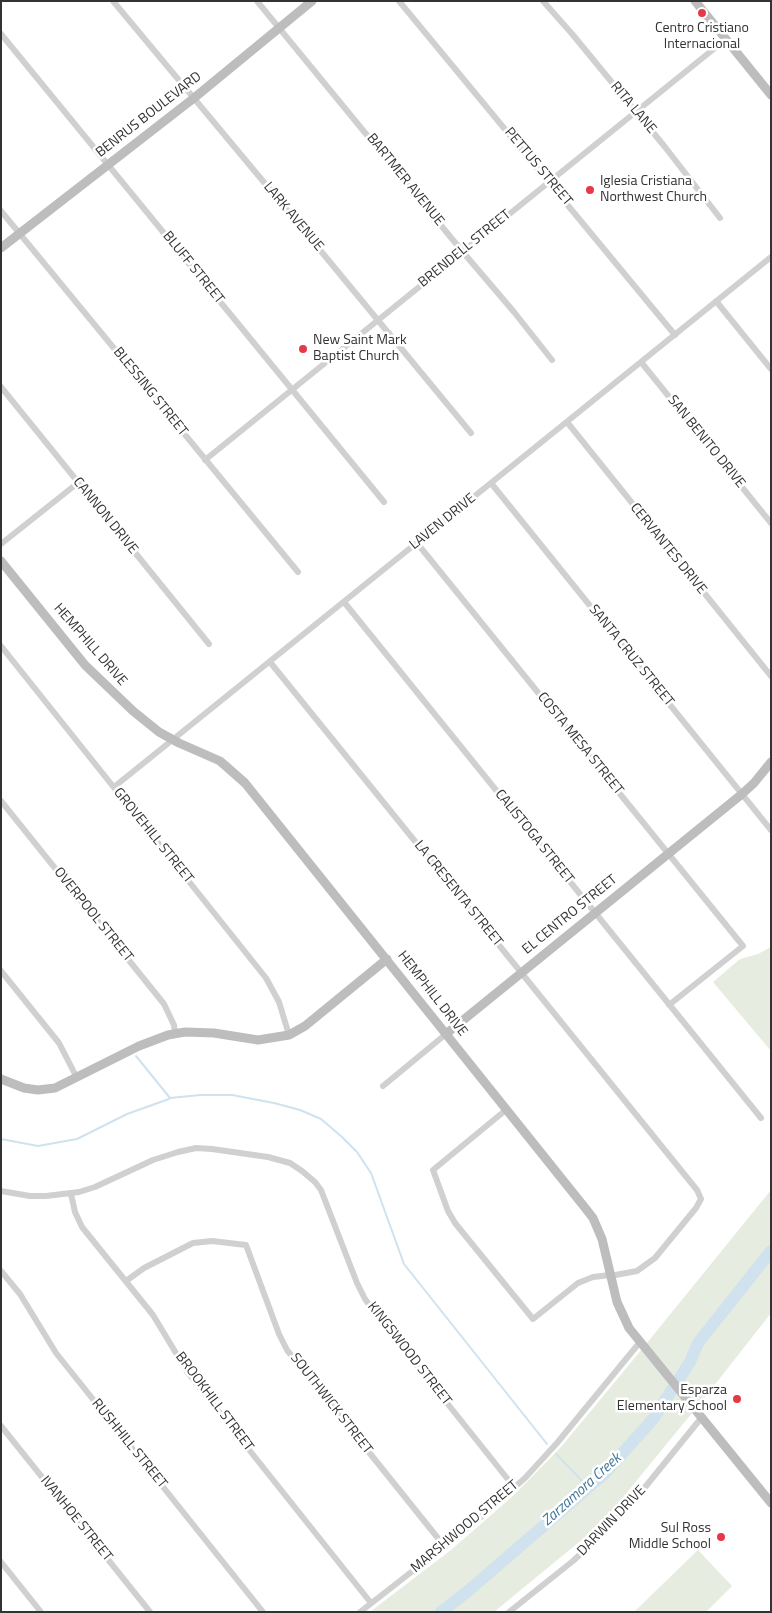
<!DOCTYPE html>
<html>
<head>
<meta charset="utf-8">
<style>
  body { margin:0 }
  #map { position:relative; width:772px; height:1613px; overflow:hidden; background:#fff; font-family:"Titillium Web",sans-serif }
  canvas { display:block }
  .frame { position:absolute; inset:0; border:2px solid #333; pointer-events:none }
</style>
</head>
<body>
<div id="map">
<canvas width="772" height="1613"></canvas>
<div class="frame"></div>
</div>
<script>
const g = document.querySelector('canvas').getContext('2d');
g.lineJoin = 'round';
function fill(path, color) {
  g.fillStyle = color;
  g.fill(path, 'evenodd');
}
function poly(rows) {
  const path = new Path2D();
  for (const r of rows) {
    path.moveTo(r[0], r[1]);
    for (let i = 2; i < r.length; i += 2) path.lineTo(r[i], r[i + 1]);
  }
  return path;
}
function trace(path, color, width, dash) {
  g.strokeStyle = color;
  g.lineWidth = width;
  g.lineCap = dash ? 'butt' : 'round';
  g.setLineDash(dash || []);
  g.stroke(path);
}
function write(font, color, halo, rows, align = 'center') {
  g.font = font + ' "Titillium Web",sans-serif';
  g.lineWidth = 5;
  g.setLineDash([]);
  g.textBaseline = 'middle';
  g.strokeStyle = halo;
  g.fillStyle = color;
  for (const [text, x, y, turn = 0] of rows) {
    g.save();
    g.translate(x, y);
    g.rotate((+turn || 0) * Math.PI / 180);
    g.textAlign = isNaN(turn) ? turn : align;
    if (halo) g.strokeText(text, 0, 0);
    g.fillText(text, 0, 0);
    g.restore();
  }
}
fill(poly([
  [771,947,771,1051,713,982,740,959,758,954],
  [771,1190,771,1313,706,1396,601,1524,494,1612,370,1612,451,1550,514,1495,561,1447,638,1354],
  [698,1550,732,1586,706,1612,634,1612]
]), '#e6ecdf');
trace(poly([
  [136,1056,170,1098,200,1095,232,1095,274,1103,300,1110,321,1119,342,1137,357,1152,371,1173,404,1264,547,1444],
  [1,1139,38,1146,77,1139,127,1114,169,1099],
  [556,1454,589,1488]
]), '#cfe2ee', 2);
trace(poly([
  [441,1612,468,1591,605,1473,653,1419,690,1362,698,1343,771,1251]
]), '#cfe2ee', 12);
trace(poly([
  [113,1,287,210,471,433],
  [257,1,462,251,514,312,552,360],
  [399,1,675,335],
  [543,1,573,35,665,147,720,218],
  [1,34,384,502],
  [1,211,298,572],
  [716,301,771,369],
  [641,362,771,523],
  [1,387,209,644],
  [567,422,771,676],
  [205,460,726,39],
  [491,483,771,830],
  [417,543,743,946,669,1005],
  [1,544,79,482],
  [344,602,761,1118],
  [1,646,266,978,279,1002,289,1035],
  [270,662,697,1190,701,1199,696,1208,655,1258,637,1271,610,1276],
  [114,787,771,257],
  [1,801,164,1004,174,1025,175,1034],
  [1,971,59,1043,77,1078],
  [383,1086,446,1034],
  [507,1109,433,1170,448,1211,455,1223,533,1319,578,1283,593,1277,610,1275],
  [1,1191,30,1196,46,1196,79,1192,95,1187,153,1160,178,1152,196,1148,212,1149,268,1157,290,1163,302,1171,315,1182,321,1190,357,1283,365,1299,376,1314,514,1487],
  [71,1194,75,1212,82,1227,153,1315,188,1373,371,1603],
  [1,1271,20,1294,56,1353,263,1612],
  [126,1281,144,1268,193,1243,212,1241,246,1245,279,1334,287,1350,445,1547],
  [1,1426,150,1612],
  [1,1562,41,1612],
  [360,1612,474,1523,525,1478,557,1443,640,1342],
  [509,1612,573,1561,601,1535,633,1502,702,1417]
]), '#d0d0d0', 6);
trace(poly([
  [695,1,771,95],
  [1,248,194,98,312,1],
  [1,561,85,665,133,711,159,732,179,743,220,761,245,783,586,1209,593,1218,602,1239,617,1302,629,1328,771,1503],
  [446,1034,742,794,754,783,771,762],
  [1,1079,24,1088,38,1090,55,1088,139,1046,168,1035,185,1032,214,1033,258,1040,289,1035,305,1026,387,959]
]), '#bdbdbd', 9);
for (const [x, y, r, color] of [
  [702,13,5,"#e63946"],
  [590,190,5,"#e63946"],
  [303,349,5,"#e63946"],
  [737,1399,5,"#e63946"],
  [721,1537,5,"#e63946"]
]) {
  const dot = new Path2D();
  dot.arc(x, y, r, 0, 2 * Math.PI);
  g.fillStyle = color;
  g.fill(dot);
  trace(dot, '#fff', 2);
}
write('14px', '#333', '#fff', [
  ["Centro Cristiano",702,29,"center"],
  ["Internacional",702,45,"center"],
  ["Iglesia Cristiana",600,182],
  ["Northwest Church",600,198],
  ["New Saint Mark",313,341],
  ["Baptist Church",313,357],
  ["Esparza",727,1391,"right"],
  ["Elementary School",727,1407,"right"],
  ["Sul Ross",711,1529,"right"],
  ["Middle School",711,1545,"right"]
], 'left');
write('14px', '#333', '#fff', [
  ["RITA LANE",633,108,50],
  ["BENRUS BOULEVARD",149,115,-38],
  ["PETTUS STREET",538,167,50],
  ["BARTMER AVENUE",405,180,51],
  ["LARK AVENUE",293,217,50],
  ["BRENDELL STREET",465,249,-39],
  ["BLUFF STREET",193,268,51],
  ["BLESSING STREET",150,392,51],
  ["SAN BENITO DRIVE",706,442,51],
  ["CANNON DRIVE",105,516,51],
  ["LAVEN DRIVE",443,522,-39],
  ["CERVANTES DRIVE",668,549,51],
  ["HEMPHILL DRIVE",90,645,49],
  ["SANTA CRUZ STREET",631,656,51],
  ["COSTA MESA STREET",580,744,51],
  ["GROVEHILL STREET",153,836,51],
  ["CALISTOGA STREET",534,837,51],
  ["LA CRESENTA STREET",458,894,51],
  ["OVERPOOL STREET",93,915,51],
  ["EL CENTRO STREET",570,915,-39],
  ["HEMPHILL DRIVE",432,994,52],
  ["KINGSWOOD STREET",409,1354,52],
  ["BROOKHILL STREET",214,1402,53],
  ["SOUTHWICK STREET",331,1404,52],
  ["RUSHHILL STREET",129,1444,51],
  ["IVANHOE STREET",76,1519,51],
  ["DARWIN DRIVE",612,1521,-46],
  ["MARSHWOOD STREET",465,1527,-40]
]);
write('italic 15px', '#3f7597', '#fff', [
  ["Zarzamora Creek",582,1490,-42]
]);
</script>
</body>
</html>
